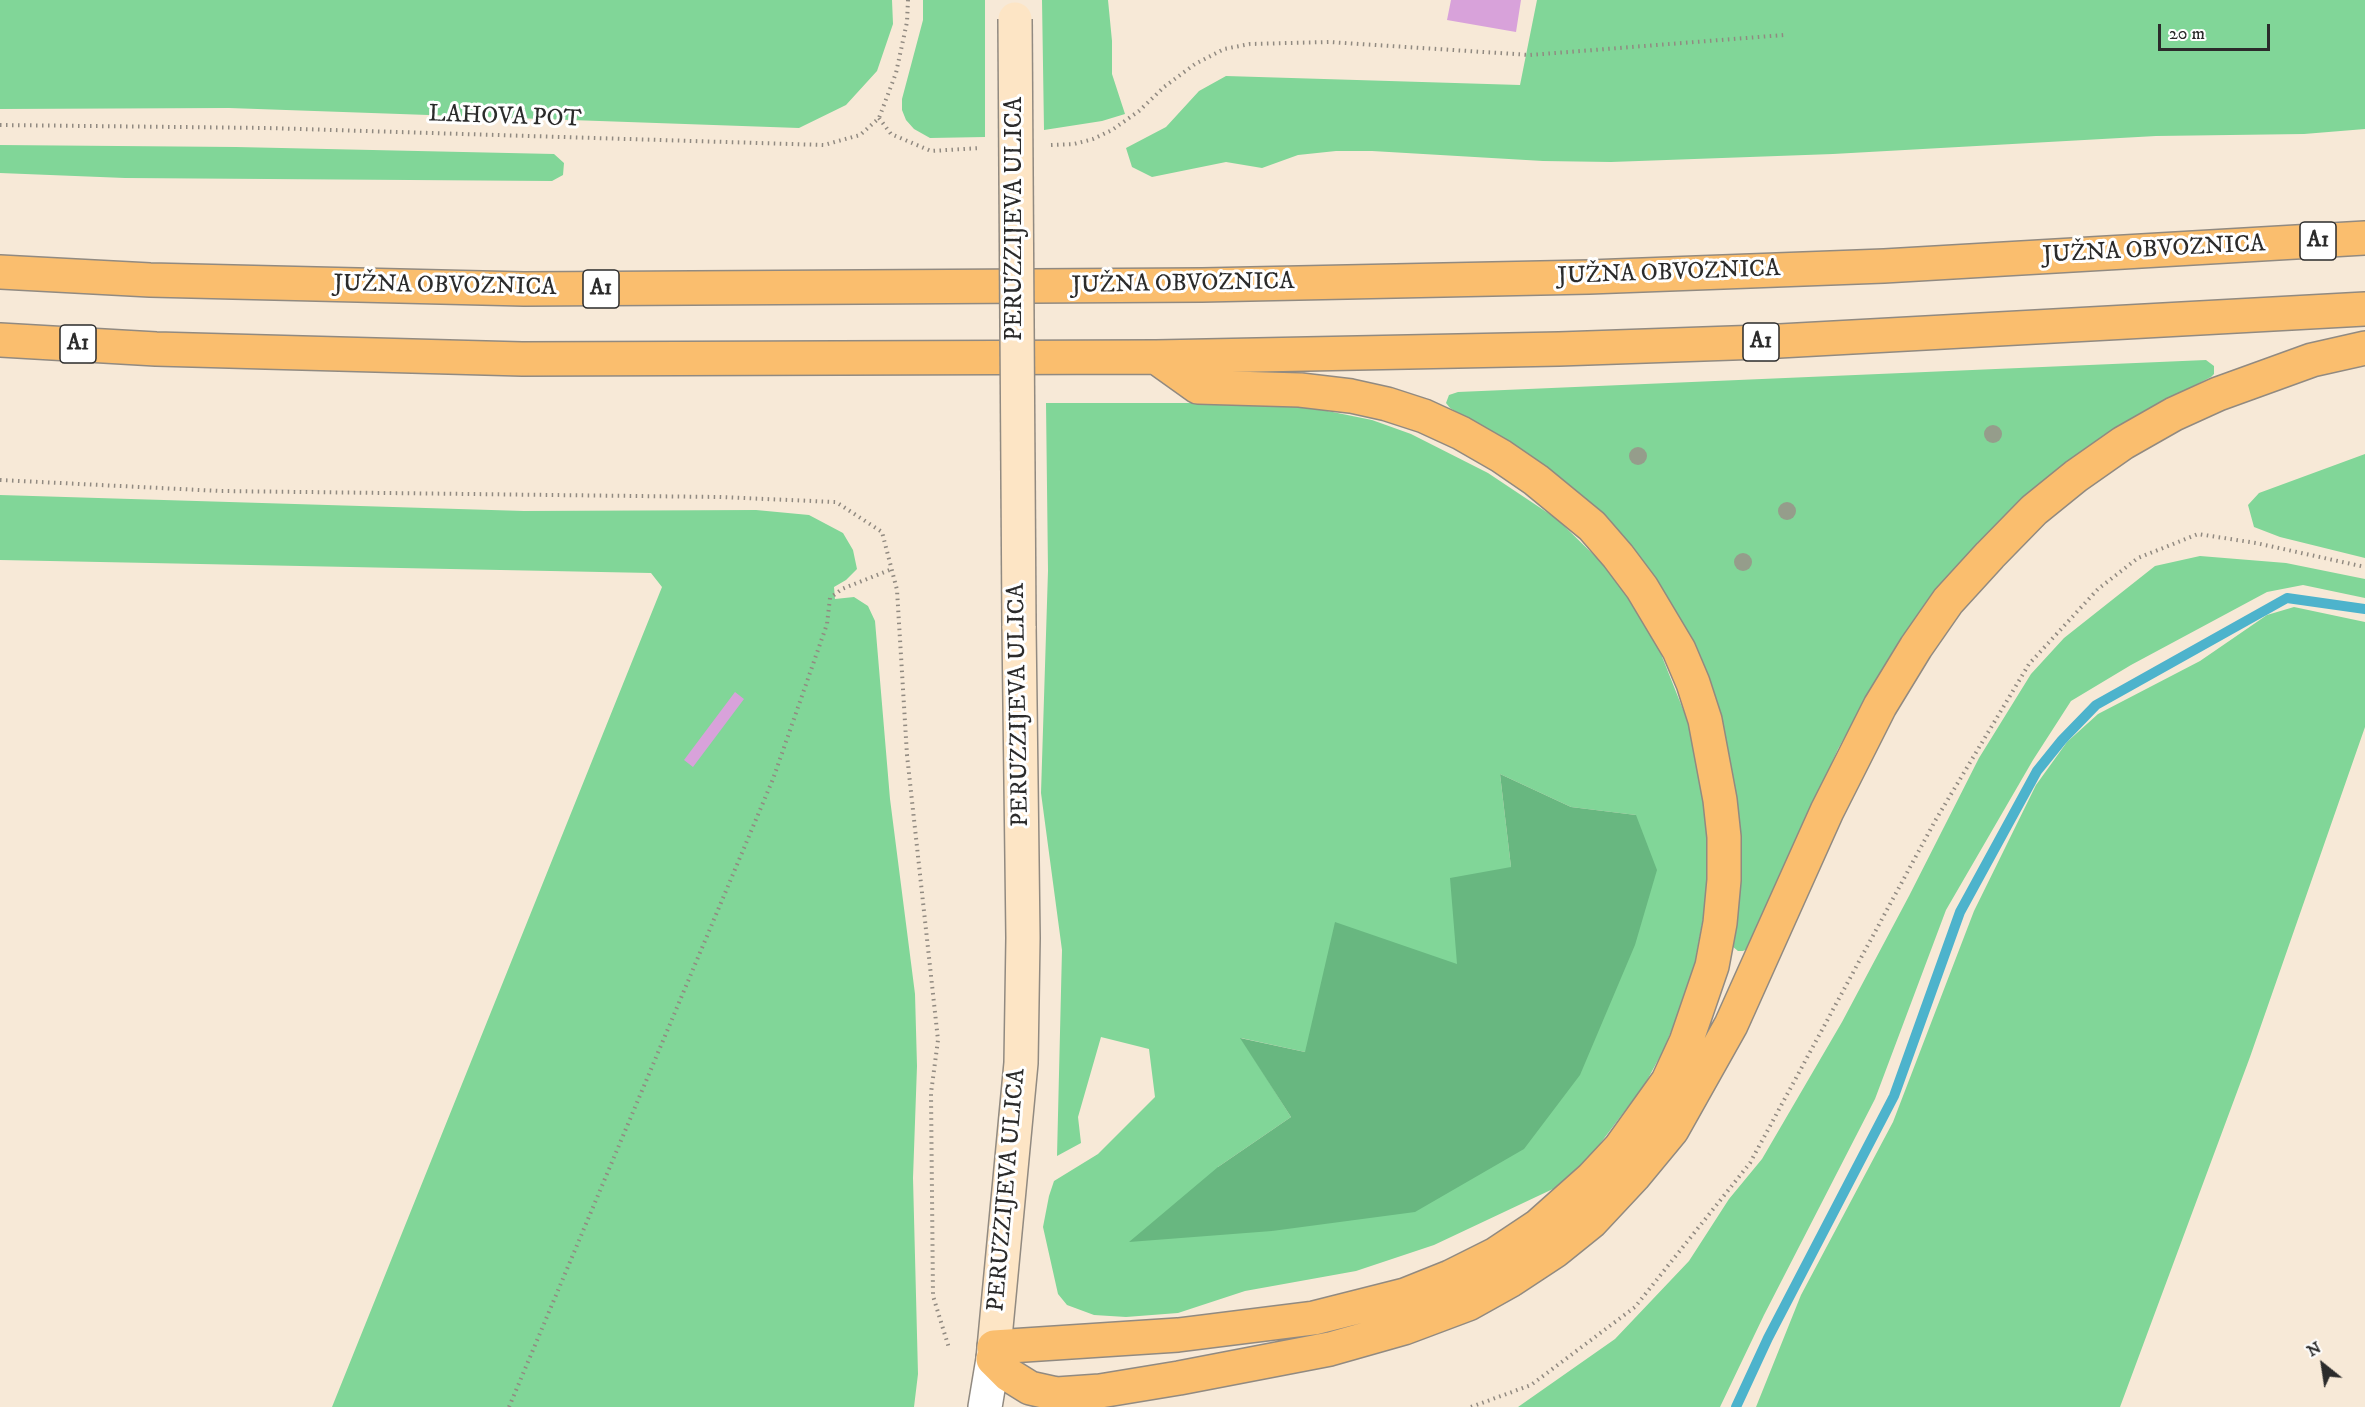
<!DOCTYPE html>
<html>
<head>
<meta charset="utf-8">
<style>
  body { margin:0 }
  #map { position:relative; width:2365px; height:1407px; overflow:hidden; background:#f7e9d7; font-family:"IM FELL DW Pica",serif }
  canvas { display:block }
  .north { position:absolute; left:2293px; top:1335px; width:60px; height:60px; -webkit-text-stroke:4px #fff; paint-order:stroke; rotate:330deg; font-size:16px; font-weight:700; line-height:24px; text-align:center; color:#2b2b2b }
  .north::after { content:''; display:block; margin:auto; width:21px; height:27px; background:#2b2b2b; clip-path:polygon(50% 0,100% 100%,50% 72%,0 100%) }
  .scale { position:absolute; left:2158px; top:24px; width:112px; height:27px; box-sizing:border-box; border:3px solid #2b2b2b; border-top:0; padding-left:8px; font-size:18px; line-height:21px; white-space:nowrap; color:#2b2b2b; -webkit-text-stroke:4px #fff; paint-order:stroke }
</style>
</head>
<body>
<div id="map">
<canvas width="2365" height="1407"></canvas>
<div class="north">N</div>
<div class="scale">20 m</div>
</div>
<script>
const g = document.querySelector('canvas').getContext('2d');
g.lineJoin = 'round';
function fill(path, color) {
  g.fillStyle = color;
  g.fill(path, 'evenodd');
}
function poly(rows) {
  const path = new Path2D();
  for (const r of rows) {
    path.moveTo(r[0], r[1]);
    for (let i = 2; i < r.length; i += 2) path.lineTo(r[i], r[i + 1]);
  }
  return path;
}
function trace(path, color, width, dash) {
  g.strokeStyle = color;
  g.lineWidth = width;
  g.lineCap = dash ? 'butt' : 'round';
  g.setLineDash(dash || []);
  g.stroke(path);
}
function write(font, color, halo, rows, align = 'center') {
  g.font = font + ' "IM FELL DW Pica",serif';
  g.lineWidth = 6;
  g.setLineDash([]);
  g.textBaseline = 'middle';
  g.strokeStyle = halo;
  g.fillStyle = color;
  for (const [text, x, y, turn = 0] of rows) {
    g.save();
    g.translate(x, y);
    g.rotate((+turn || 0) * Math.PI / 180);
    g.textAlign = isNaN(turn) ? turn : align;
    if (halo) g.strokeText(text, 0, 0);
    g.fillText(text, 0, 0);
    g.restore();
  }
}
fill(poly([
  [0,0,892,0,893,24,877,71,846,105,799,128,229,108,0,109],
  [923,0,985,0,985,137,930,138,914,129,906,120,902,110,902,99,923,20],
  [1042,0,1108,0,1112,41,1112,74,1125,114,1102,121,1044,130],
  [1537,0,2365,0,2365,129,2304,134,2156,136,1833,154,1611,162,1543,161,1372,151,1336,151,1298,155,1262,168,1226,162,1152,177,1132,167,1126,148,1166,127,1199,91,1226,76,1520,85],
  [0,145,236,147,554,154,564,163,563,175,552,181,125,178,0,173],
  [2206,360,2214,366,2214,374,2211,377,2168,399,2086,449,2041,483,2012,508,1967,555,1921,610,1893,651,1838,749,1749,948,1743,951,1738,951,1732,946,1716,709,1530,459,1450,408,1446,403,1449,395,1458,392],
  [1046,403,1250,403,1303,406,1372,420,1411,434,1488,473,1557,519,1605,566,1637,609,1657,644,1690,727,1707,820,1706,902,1692,979,1664,1049,1645,1084,1587,1161,1555,1188,1434,1245,1356,1271,1245,1291,1178,1313,1126,1317,1094,1315,1067,1305,1058,1294,1043,1227,1049,1196,1054,1181,1098,1154,1155,1097,1149,1049,1101,1037,1078,1117,1081,1143,1057,1156,1062,950,1041,793,1048,571],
  [1500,774,1571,807,1636,815,1272,1231,1218,1167,1291,1117,1241,1038,1305,1052,1457,964,1511,867],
  [2365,454,2365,558,2280,537,2254,527,2248,505,2259,493],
  [0,495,524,511,756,510,809,515,843,533,853,550,857,569,846,580,834,587,835,599,854,597,868,606,875,621,890,799,915,994,917,1066,913,1178,918,1374,914,1407,332,1407,662,587,651,573,0,560],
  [2200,556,2286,563,2365,579,2365,598,2303,585,2267,592,2131,665,2071,701,2033,760,1946,910,1875,1099,1764,1315,1720,1407,1518,1407,1615,1339,1689,1261,1729,1199,1762,1159,1842,1022,1909,896,1979,758,2031,674,2064,638,2155,566],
  [2294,607,2365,622,2365,727,2250,1057,2120,1407,1756,1407,1801,1295,1893,1122,1974,911,2036,785,2067,742,2098,714,2200,661,2267,615]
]), '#81d698');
fill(poly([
  [1500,774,1571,807,1636,815,1657,870,1635,945,1580,1075,1524,1149,1415,1212,1272,1231,1129,1242,1218,1167,1291,1117,1240,1038,1305,1052,1335,922,1457,964,1450,878,1511,867]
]), '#68b780');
trace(poly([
  [1736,1407,1768,1338,1894,1096,1960,912,2037,771,2062,740,2096,705,2287,598,2365,609]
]), '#4db3cc', 10);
fill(poly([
  [1451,0,1521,0,1516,32,1447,20],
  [735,692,744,699,693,767,684,760]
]), '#d8a2da');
const tertiary = poly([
  [985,1407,993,1359]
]);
const secondary = poly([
  [993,1359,1021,1063,1023,938,1019,626]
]);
const motorway = poly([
  [0,272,150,280,524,289,1202,285,1589,277,1884,266,2365,238],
  [0,340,156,349,522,359,1156,357,1559,349,1761,342,2365,309],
  [994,1347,1178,1335,1314,1318,1405,1295,1450,1277,1496,1254,1538,1226,1592,1178,1620,1148,1668,1081,1686,1042,1712,966,1720,923,1724,880,1724,837,1720,800,1705,720,1693,683,1679,650,1642,588,1618,556,1592,526,1536,480,1501,456,1461,433,1424,416,1387,404,1351,396,1300,390,1198,387,1156,357],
  [993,1359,1009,1375,1030,1388,1057,1394,1100,1391,1179,1378,1330,1349,1404,1328,1468,1304,1511,1280,1555,1251,1591,1222,1634,1176,1672,1130,1731,1025,1827,811,1880,706,1916,647,1948,601,1990,555,2034,510,2076,476,2123,443,2174,414,2218,394,2312,360,2365,348]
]);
trace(tertiary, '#918a81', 36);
trace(secondary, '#918a81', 36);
trace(motorway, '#918a81', 36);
trace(poly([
  [879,118,891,134,931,151,980,148],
  [0,125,267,128,824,145,860,135,879,118,896,73,907,22,908,0],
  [1051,145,1074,144,1093,139,1112,130,1139,111,1164,87,1195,64,1224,49,1250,44,1329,42,1530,55,1784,35],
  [0,480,220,491,719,497,836,502,882,532,897,590,907,755,938,1040,931,1093,933,1296,949,1348],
  [509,1407,773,779,827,624,830,598,842,589,892,569],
  [1471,1407,1531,1385,1635,1307,1750,1163,1935,821,2029,664,2098,589,2138,558,2198,534,2256,543,2365,567]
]), '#918a81', 4, [1.5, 4.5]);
trace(tertiary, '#fff', 33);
trace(secondary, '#fde5c5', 33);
trace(motorway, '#fabe6e', 33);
const secondaryBridge = poly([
  [1015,19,1019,626]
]);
trace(secondaryBridge, '#918a81', 36, []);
trace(secondaryBridge, '#fde5c5', 33);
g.fillStyle = '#959d8b';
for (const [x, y] of [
  [1993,434],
  [1638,456],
  [1787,511],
  [1743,562]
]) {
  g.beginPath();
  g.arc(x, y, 9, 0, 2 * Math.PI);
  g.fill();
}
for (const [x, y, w] of [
  [2318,241,36],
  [601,289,36],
  [1761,342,36],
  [78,344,36]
]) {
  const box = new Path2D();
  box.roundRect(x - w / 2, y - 19, w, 38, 4.5);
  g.fillStyle = '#fff';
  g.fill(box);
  trace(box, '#2b2b2b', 1.5);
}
write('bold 22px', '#2b2b2b', null, [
  ["A1",2318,241],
  ["A1",601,289],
  ["A1",1761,342],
  ["A1",78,344]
]);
write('24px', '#2b2b2b', '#fff', [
  ["LAHOVA POT",505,118,2],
  ["PERUZZIJEVA ULICA",1016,219,-90],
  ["JUŽNA OBVOZNICA",2154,251,-3],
  ["JUŽNA OBVOZNICA",1669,274,-2],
  ["JUŽNA OBVOZNICA",1183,285,-1],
  ["JUŽNA OBVOZNICA",445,287,1],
  ["PERUZZIJEVA ULICA",1020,705,-91],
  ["PERUZZIJEVA ULICA",1008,1190,-85]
]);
</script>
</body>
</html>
